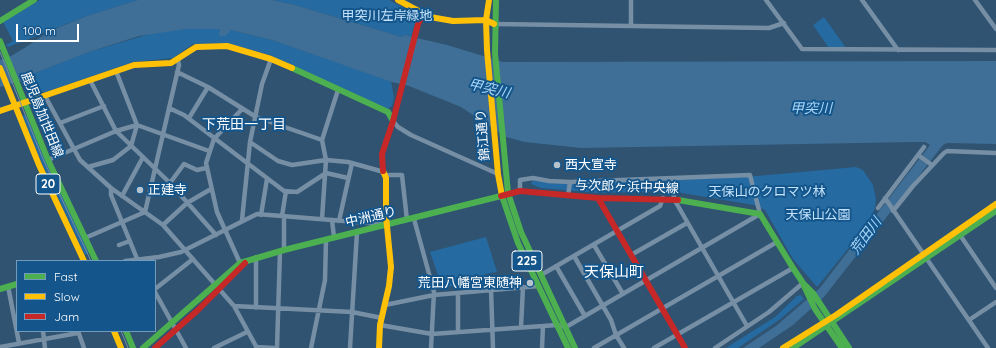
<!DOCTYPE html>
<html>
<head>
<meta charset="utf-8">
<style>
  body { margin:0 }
  #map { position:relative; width:996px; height:348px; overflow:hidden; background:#2f5371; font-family:Quicksand,sans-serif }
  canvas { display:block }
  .legend { position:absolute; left:16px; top:260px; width:140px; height:72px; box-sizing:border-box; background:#14568c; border:1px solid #729aba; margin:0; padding:5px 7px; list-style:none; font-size:12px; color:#fff }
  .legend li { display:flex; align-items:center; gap:8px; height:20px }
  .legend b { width:20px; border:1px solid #729aba }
  .scale { position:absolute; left:16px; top:24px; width:63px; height:18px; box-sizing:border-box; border:2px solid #fff; border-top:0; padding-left:5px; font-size:12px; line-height:14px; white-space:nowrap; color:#fff; -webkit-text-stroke:3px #14568c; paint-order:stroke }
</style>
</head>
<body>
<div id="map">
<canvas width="996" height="348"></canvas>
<ul class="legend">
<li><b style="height:5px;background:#4caf50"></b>Fast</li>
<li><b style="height:5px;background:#ffc107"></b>Slow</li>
<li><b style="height:5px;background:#c62828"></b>Jam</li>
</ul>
<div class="scale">100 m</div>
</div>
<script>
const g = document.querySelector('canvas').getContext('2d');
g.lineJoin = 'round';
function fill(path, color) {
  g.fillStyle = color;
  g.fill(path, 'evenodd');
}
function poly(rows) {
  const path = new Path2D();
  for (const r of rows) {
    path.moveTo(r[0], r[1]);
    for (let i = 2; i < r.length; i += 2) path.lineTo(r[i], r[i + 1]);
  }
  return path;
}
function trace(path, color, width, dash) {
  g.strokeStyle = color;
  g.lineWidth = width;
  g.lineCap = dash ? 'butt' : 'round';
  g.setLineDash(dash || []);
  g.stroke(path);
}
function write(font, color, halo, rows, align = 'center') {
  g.font = font + ' Quicksand,"Noto Sans JP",sans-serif';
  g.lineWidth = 4;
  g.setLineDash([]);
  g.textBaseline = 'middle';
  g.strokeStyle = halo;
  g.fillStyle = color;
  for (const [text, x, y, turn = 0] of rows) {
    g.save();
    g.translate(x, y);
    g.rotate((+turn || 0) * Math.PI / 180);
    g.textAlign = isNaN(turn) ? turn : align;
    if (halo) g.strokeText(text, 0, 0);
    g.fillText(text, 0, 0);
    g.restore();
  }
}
fill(poly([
  [40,0,138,0,87,16,8,47,6,45,13,41,3,22],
  [272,0,389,0,412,12,416,20,411,37,404,35,402,37,295,5],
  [824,17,846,48,829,48,813,25],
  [186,29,220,29,220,31,231,30,272,40,391,81,394,98,392,106,388,109,270,55,226,43,193,44,173,58,133,62,46,92,29,92,23,86,21,81,35,73,89,52,156,32],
  [26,115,89,253,85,255,39,157,22,116],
  [856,167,863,170,873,185,876,199,875,208,869,223,817,287,793,259,765,210,754,205,670,191,598,193,541,188,531,184,533,180,548,183,573,184,746,177],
  [486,237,497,272,485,274,486,283,484,284,484,287,469,289,468,285,442,287,430,252],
  [801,295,804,299,779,320,738,348,726,348,775,317,797,296]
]), '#256ba1');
fill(poly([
  [138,0,272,0,295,5,402,37,404,35,447,45,503,62,996,61,996,144,947,143,943,145,824,297,793,325,759,348,743,348,776,326,819,289,930,145,925,142,914,142,581,148,525,142,506,137,461,107,409,86,392,82,272,40,231,30,225,36,219,36,220,29,186,29,139,36,89,52,35,73,20,81,0,87,0,60,11,56,26,47,50,31,87,16]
]), '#3f6f96');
trace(poly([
  [766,0,802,49,996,50],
  [862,0,898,50],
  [975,0,996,29],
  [494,24,769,28,784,23],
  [631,26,631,0],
  [177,72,208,87,256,117,322,140],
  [90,80,116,131,170,183,216,235],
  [45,96,80,160,111,188,163,225,234,306,257,348],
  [169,108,184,115,284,191,297,192,326,173,348,178],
  [189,118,208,87],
  [393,121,398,127,411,135,498,174],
  [60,123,104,106],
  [250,142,278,161,292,165,326,160,348,162,384,172],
  [918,155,932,165],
  [48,160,116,131,137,125,209,151],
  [88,167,113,160,131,146,137,125,116,71],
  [385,175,402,175,407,220],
  [673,178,674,199,747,326],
  [170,183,184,164,197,170,206,168],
  [111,188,111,195,138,261],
  [122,196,143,157],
  [568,196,570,182],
  [885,198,988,348],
  [878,208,924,147],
  [893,211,913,186,944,153,947,151,996,153],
  [261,215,267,179],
  [282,216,286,191],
  [284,217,284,250],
  [322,219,326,160,322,140,338,90],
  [414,219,434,292,431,348],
  [242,220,250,142,262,84,271,59],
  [332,220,334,237],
  [339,221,352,163],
  [163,225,187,203,211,189],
  [960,235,996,288],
  [85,238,145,212,179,65,178,60],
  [119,245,130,241],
  [594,245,623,294],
  [631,255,687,223],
  [574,256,611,320,616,335,624,348],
  [125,261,159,257,181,252,257,214,381,224],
  [240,263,217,212,206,163,214,139,242,109],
  [556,266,585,316],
  [541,275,660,206,663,198],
  [8,286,19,343],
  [155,289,193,259],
  [491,289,493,348],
  [155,292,186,348],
  [458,293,458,332],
  [385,305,434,295,539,286],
  [234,306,352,312,382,318],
  [256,308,256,257],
  [969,320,996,302],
  [380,325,432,334,557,325,566,327,760,214,750,175,570,182,549,181,533,178,520,180,520,191],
  [521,327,523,287],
  [43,331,45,348],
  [78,331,84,348],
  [0,347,78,333],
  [256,347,274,348],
  [214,348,247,332],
  [277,348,280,251],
  [311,348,325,280,326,240],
  [350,348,357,232],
  [542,348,543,326],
  [594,348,777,242],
  [654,348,793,268],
  [715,348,769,312,803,283]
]), '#768fa5', 4.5);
trace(poly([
  [496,0,495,53,508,193,521,232,575,348],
  [0,21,34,0],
  [0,41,48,160,96,261],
  [292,68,388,112,393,121],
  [502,196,518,243,568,348],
  [678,200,760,214,793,268,803,283,813,293,849,348],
  [804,286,815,309,842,348],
  [0,289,17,284],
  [126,331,133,348],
  [143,348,240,263,284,250,501,196],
  [793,348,996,211]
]), '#4caf50', 6);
trace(poly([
  [398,0,430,17,453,21,486,20,494,24],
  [489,0,486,20,487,50,498,174,502,196],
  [0,68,39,165,84,261],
  [0,111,134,65,171,63,196,47,227,46,271,59,292,68],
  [114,331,121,348],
  [379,348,380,325,389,286,391,267,386,216,386,178,383,171],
  [783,348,836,315,996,204]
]), '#ffc107', 6);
trace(poly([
  [383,171,382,154,393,121,418,24,423,14],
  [501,196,520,191,598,198,678,200],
  [598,198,685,348],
  [155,348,198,310,245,263]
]), '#c62828', 6);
trace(poly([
  [0,52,43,159,91,261],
  [121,331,128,348]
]), '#7890a4', 1);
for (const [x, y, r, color] of [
  [557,165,4,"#b6c3cd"],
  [140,190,4,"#b6c3cd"],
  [530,283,4,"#b6c3cd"]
]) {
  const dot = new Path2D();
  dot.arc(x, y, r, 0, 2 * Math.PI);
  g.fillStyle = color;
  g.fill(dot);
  trace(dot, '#14568c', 1.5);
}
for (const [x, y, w] of [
  [48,184,24],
  [527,261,30]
]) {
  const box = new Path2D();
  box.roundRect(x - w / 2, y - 10, w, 20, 3);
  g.fillStyle = '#14568c';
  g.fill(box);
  trace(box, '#fff', 1);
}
write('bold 12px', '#fff', null, [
  ["20",48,184],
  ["225",527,261]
]);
write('13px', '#c3e3fc', '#14568c', [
  ["甲突川左岸緑地",387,16],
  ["天保山のクロマツ林",767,192],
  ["天保山公園",818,215]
]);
write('13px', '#fff', '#14568c', [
  ["鹿児島加世田線",42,115,68],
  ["錦江通り",483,135,-95],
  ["与次郎ヶ浜中央線",627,187,2],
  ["中洲通り",371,217,-13]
]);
write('13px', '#fff', '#14568c', [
  ["西大宣寺",565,165],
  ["正建寺",148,190],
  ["荒田八幡宮東随神",522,283,"right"]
], 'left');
write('italic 14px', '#a8d6f8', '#14568c', [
  ["甲突川",489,89,13],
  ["甲突川",811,109],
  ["荒田川",866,236,-53]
]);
write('14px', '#fff', '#14568c', [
  ["下荒田一丁目",244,125]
]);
write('15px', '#fff', '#14568c', [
  ["天保山町",614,272]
]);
</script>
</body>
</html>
